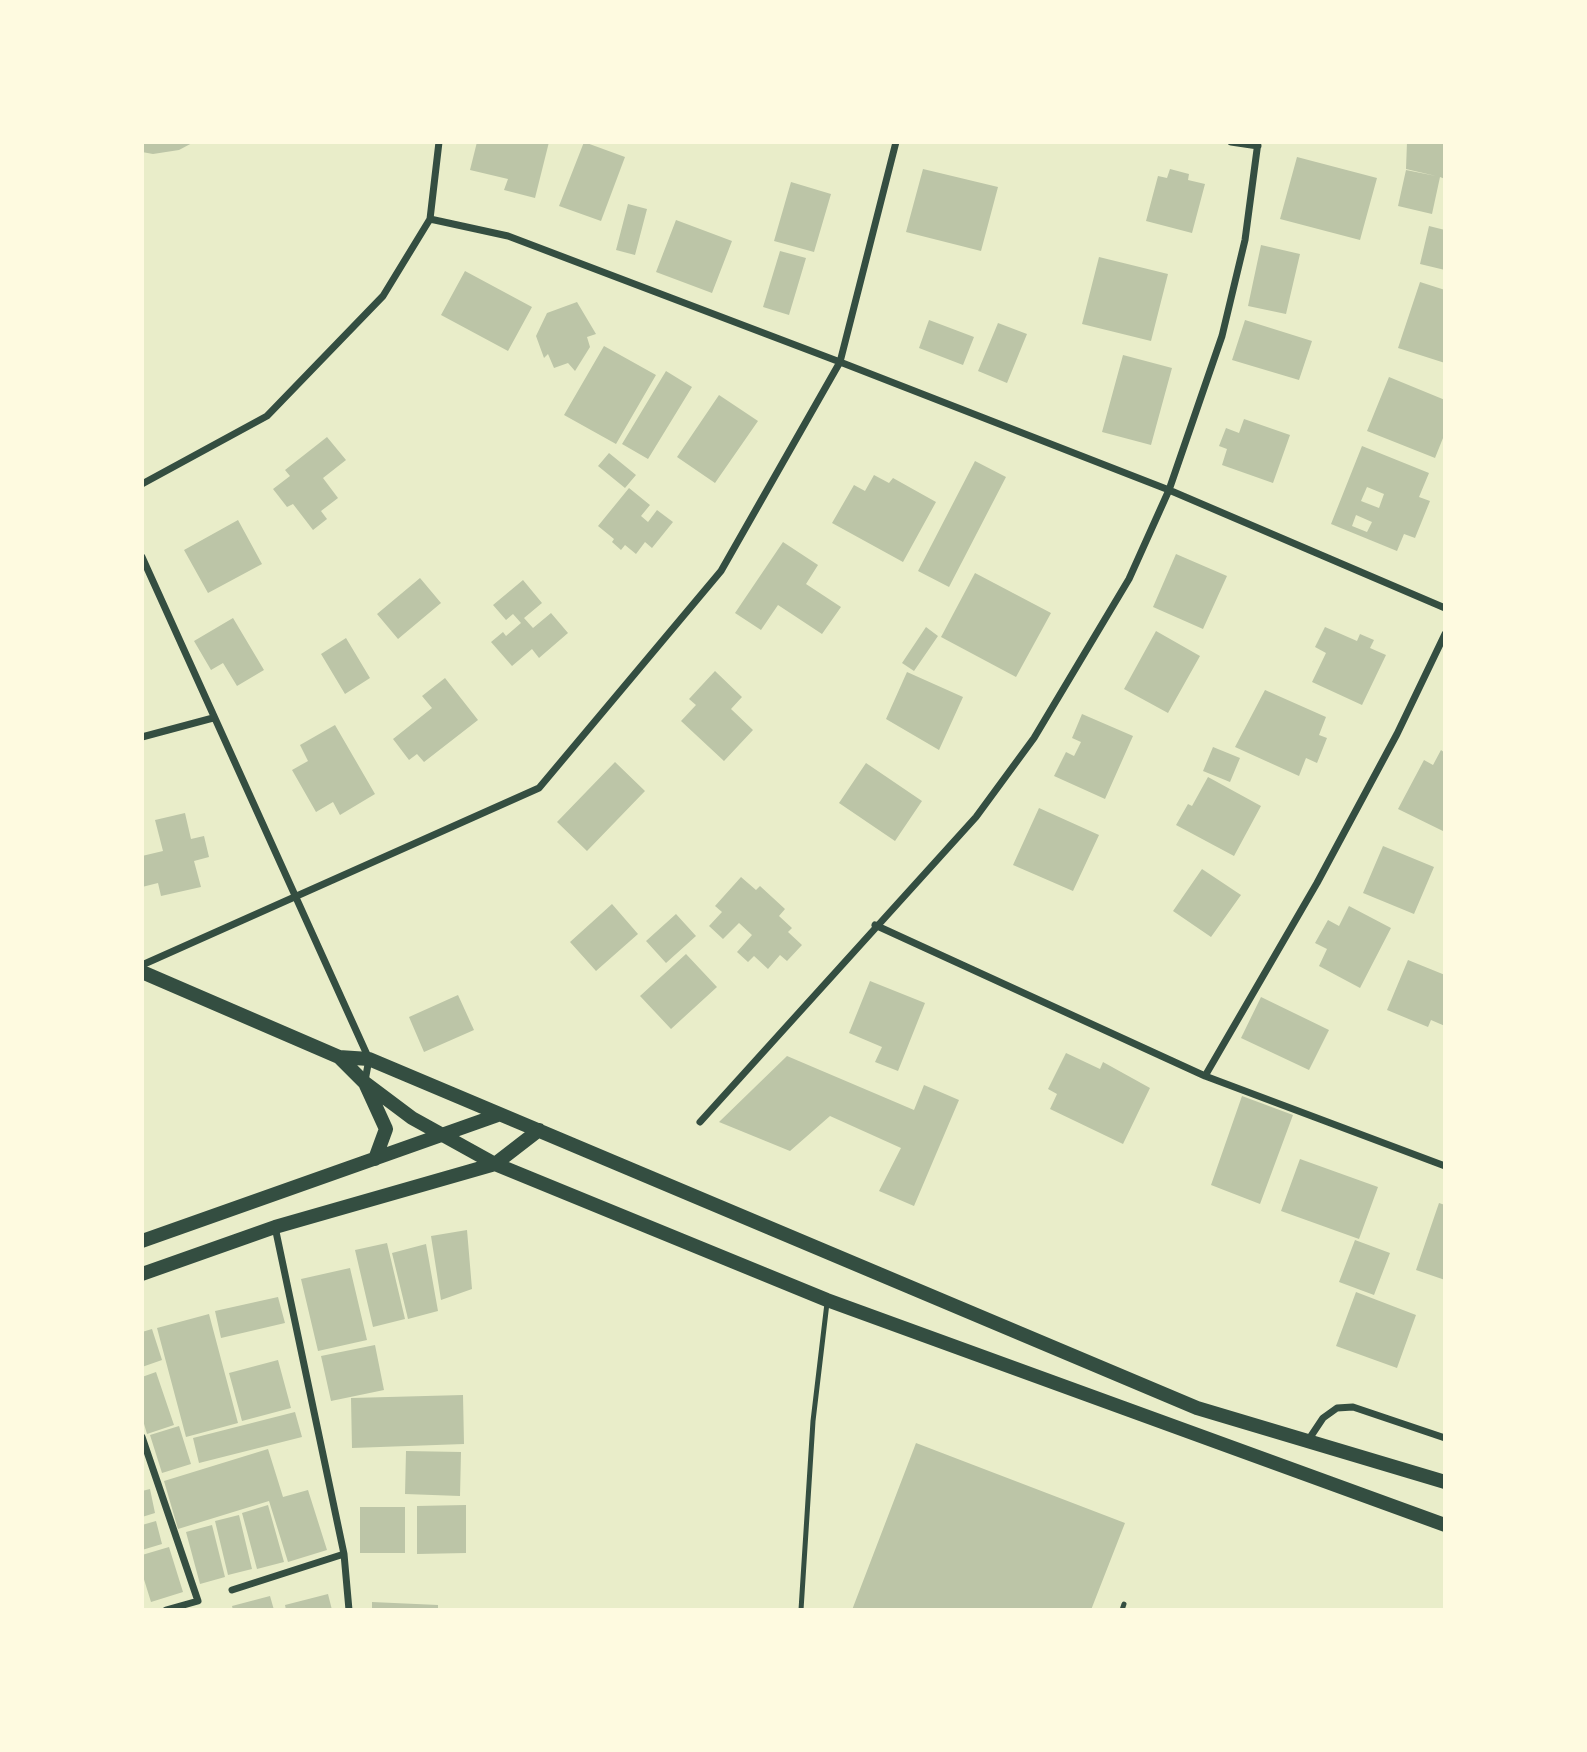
<!DOCTYPE html>
<html>
<head>
<meta charset="utf-8">
<style>
  body { margin:0 }
  #map { position:relative; width:1587px; height:1752px; overflow:hidden; background:#e9edc9; font-family:"Source Sans 3",sans-serif }
  canvas { display:block }
  .frame { position:absolute; inset:0; border:144px solid #fefae0; pointer-events:none }
</style>
</head>
<body>
<div id="map">
<canvas width="1587" height="1752"></canvas>
<div class="frame"></div>
</div>
<script>
const g = document.querySelector('canvas').getContext('2d');
g.lineJoin = 'round';
function fill(path, color) {
  g.fillStyle = color;
  g.fill(path, 'evenodd');
}
function poly(rows) {
  const path = new Path2D();
  for (const r of rows) {
    path.moveTo(r[0], r[1]);
    for (let i = 2; i < r.length; i += 2) path.lineTo(r[i], r[i + 1]);
  }
  return path;
}
function trace(path, color, width, dash) {
  g.strokeStyle = color;
  g.lineWidth = width;
  g.lineCap = dash ? 'butt' : 'round';
  g.setLineDash(dash || []);
  g.stroke(path);
}
fill(poly([
  [142,142,194,142,179,150,153,154,142,152],
  [477,142,549,142,535,198,504,190,508,179,470,170],
  [584,142,625,157,601,221,559,206],
  [1407,142,1445,142,1445,179,1440,177,1432,214,1398,206,1406,170,1436,176,1406,169],
  [1297,157,1377,178,1360,240,1280,219],
  [923,169,998,187,981,251,906,232],
  [1170,169,1189,174,1188,180,1205,184,1192,233,1146,221,1158,176,1167,178],
  [791,182,831,194,814,252,774,241],
  [628,204,647,209,635,255,616,250],
  [676,220,732,241,712,293,656,272],
  [1429,226,1445,230,1445,270,1420,264],
  [1261,245,1300,254,1286,314,1248,306],
  [780,251,806,258,789,315,763,307],
  [1099,257,1168,274,1151,341,1082,324],
  [465,271,532,307,508,351,441,315],
  [1420,282,1445,290,1445,363,1398,348],
  [577,302,596,334,587,337,590,347,575,371,568,363,554,368,548,354,544,358,536,336,547,313],
  [929,320,974,337,963,365,919,348],
  [1245,320,1312,341,1299,380,1232,360],
  [998,323,1027,334,1007,383,978,371],
  [604,346,656,375,616,444,564,415],
  [1123,355,1172,368,1151,445,1102,432],
  [666,371,692,387,648,459,622,444],
  [1389,377,1445,400,1445,433,1435,458,1367,431],
  [719,395,758,421,715,483,677,457],
  [1244,419,1290,435,1273,483,1222,465,1227,449,1219,446,1226,428,1239,433],
  [327,437,346,460,323,478,338,498,321,511,327,519,313,530,293,504,287,507,273,489,290,476,285,470],
  [1362,446,1429,473,1419,497,1430,501,1415,538,1404,534,1397,551,1331,524],
  [1367,487,1384,494,1379,508,1361,501],
  [1356,515,1372,522,1367,532,1352,526],
  [609,453,636,475,625,488,598,466],
  [975,461,1006,477,949,587,918,571],
  [874,475,889,483,893,478,936,502,903,562,832,523,854,485,865,491],
  [629,488,650,505,641,516,648,522,657,510,673,522,652,548,645,542,636,554,625,545,621,550,612,542,614,539,598,526],
  [238,520,262,564,208,593,184,550],
  [783,542,818,565,806,584,841,607,822,634,778,605,761,630,735,613],
  [1176,554,1227,576,1203,629,1153,607],
  [975,573,1051,613,1016,677,941,637],
  [420,578,441,603,398,639,377,614],
  [523,580,542,603,524,618,533,628,551,613,568,633,539,658,532,649,512,666,491,642,503,632,506,636,521,623,513,614,506,620,493,605],
  [233,618,264,670,237,686,223,663,211,670,194,641],
  [926,627,938,636,914,671,902,663],
  [1325,627,1357,641,1360,634,1374,640,1370,648,1386,655,1362,705,1312,682,1326,653,1315,647],
  [1156,631,1200,656,1168,713,1124,689],
  [346,638,370,678,345,694,321,654],
  [715,671,742,697,731,709,753,730,724,761,681,721,696,705,689,699],
  [907,672,963,697,939,750,886,719],
  [445,678,478,720,424,762,417,754,409,760,393,739,432,708,422,696],
  [1265,690,1326,717,1319,735,1327,738,1317,763,1306,758,1299,776,1235,747],
  [1082,714,1133,736,1105,799,1054,776,1066,752,1074,756,1081,742,1072,738],
  [335,725,375,794,340,815,333,802,316,812,292,770,308,761,300,745],
  [1213,747,1240,758,1230,782,1203,771],
  [1441,750,1445,753,1445,832,1398,809,1424,760,1433,765],
  [615,762,645,791,587,851,557,822],
  [866,763,922,801,895,841,839,803],
  [1208,777,1261,806,1234,856,1176,825,1188,804,1192,806],
  [1039,808,1099,835,1073,891,1013,865],
  [185,813,191,839,204,836,209,857,194,861,201,887,161,896,158,883,142,887,142,856,163,851,155,820],
  [1383,846,1434,867,1414,914,1363,893],
  [1202,869,1241,895,1211,937,1173,911],
  [741,877,756,890,760,886,785,909,779,916,792,928,788,932,802,945,787,961,780,955,768,969,754,956,748,962,737,952,752,935,739,923,723,939,709,926,722,912,715,906],
  [612,904,638,934,596,971,570,942],
  [1349,906,1391,928,1360,988,1319,966,1327,949,1315,943,1328,920,1339,926],
  [676,914,696,936,666,963,646,941],
  [686,954,717,987,671,1029,640,996],
  [1408,960,1445,975,1445,1026,1431,1020,1428,1027,1387,1010],
  [870,981,925,1003,898,1071,875,1062,882,1047,849,1033],
  [458,995,474,1030,424,1052,409,1017],
  [1261,997,1329,1030,1309,1070,1241,1038],
  [1066,1053,1100,1069,1103,1062,1150,1088,1123,1144,1050,1109,1057,1094,1048,1089],
  [787,1056,914,1110,924,1085,959,1100,914,1206,879,1191,901,1148,830,1116,790,1151,719,1122],
  [1242,1096,1293,1115,1260,1204,1211,1185],
  [1300,1159,1378,1187,1359,1239,1281,1211],
  [1439,1203,1445,1205,1445,1280,1416,1270],
  [467,1230,472,1289,441,1300,431,1236],
  [1355,1240,1390,1253,1374,1295,1339,1282],
  [387,1243,405,1319,373,1327,355,1250],
  [426,1244,438,1311,408,1319,392,1253],
  [350,1268,367,1340,318,1351,301,1279],
  [1356,1292,1416,1315,1397,1368,1336,1346],
  [278,1297,285,1323,221,1338,215,1311],
  [209,1314,238,1423,186,1437,157,1328],
  [152,1329,162,1360,142,1367,142,1332],
  [375,1345,384,1390,331,1401,321,1356],
  [278,1360,291,1408,242,1421,229,1373],
  [156,1372,174,1425,147,1434,142,1417,142,1377],
  [463,1395,464,1444,352,1448,351,1398],
  [295,1412,302,1437,199,1463,193,1438],
  [179,1426,191,1464,162,1473,150,1435],
  [916,1443,1125,1523,1091,1610,852,1610],
  [268,1449,283,1497,308,1490,327,1550,288,1562,269,1501,178,1529,164,1481],
  [406,1451,461,1452,460,1496,405,1494],
  [150,1489,155,1513,142,1517,142,1491],
  [268,1505,284,1562,257,1569,242,1513],
  [466,1505,466,1553,417,1554,417,1506],
  [360,1507,405,1507,405,1553,360,1553],
  [239,1515,252,1569,228,1575,215,1521],
  [156,1521,162,1544,142,1550,142,1525],
  [212,1525,225,1577,200,1584,186,1532],
  [169,1547,183,1592,151,1602,142,1573,142,1555],
  [328,1594,332,1610,286,1610,285,1605],
  [270,1596,274,1610,233,1610,232,1606],
  [372,1602,438,1605,438,1610,372,1610]
]), '#bcc5a7');
trace(poly([
  [801,1610,813,1421,827,1303],
  [1122,1610,1124,1604]
]), '#344e41', 5);
trace(poly([
  [1231,142,1258,146],
  [430,219,508,236,840,362,1169,490,1445,608],
  [142,484,267,416,383,296,430,219,439,142],
  [142,557,369,1059,365,1081],
  [142,737,213,718],
  [875,925,1205,1076,1445,1166],
  [142,965,539,788,721,571,840,362,896,142],
  [1205,1076,1317,883,1397,734,1445,634],
  [700,1122,976,817,1034,738,1129,579,1169,490,1222,336,1245,240,1258,142],
  [275,1227,344,1554,349,1610],
  [142,1437,198,1601,166,1610],
  [1309,1439,1323,1418,1337,1408,1353,1407,1445,1438],
  [232,1590,344,1554]
]), '#344e41', 7);
trace(poly([
  [142,972,339,1057,369,1059,1197,1408,1445,1482],
  [339,1057,364,1082,412,1118,495,1164,827,1300,1445,1525],
  [365,1083,386,1129,375,1159],
  [142,1241,498,1115],
  [142,1274,275,1227,495,1164,539,1130]
]), '#344e41', 14);
</script>
</body>
</html>
